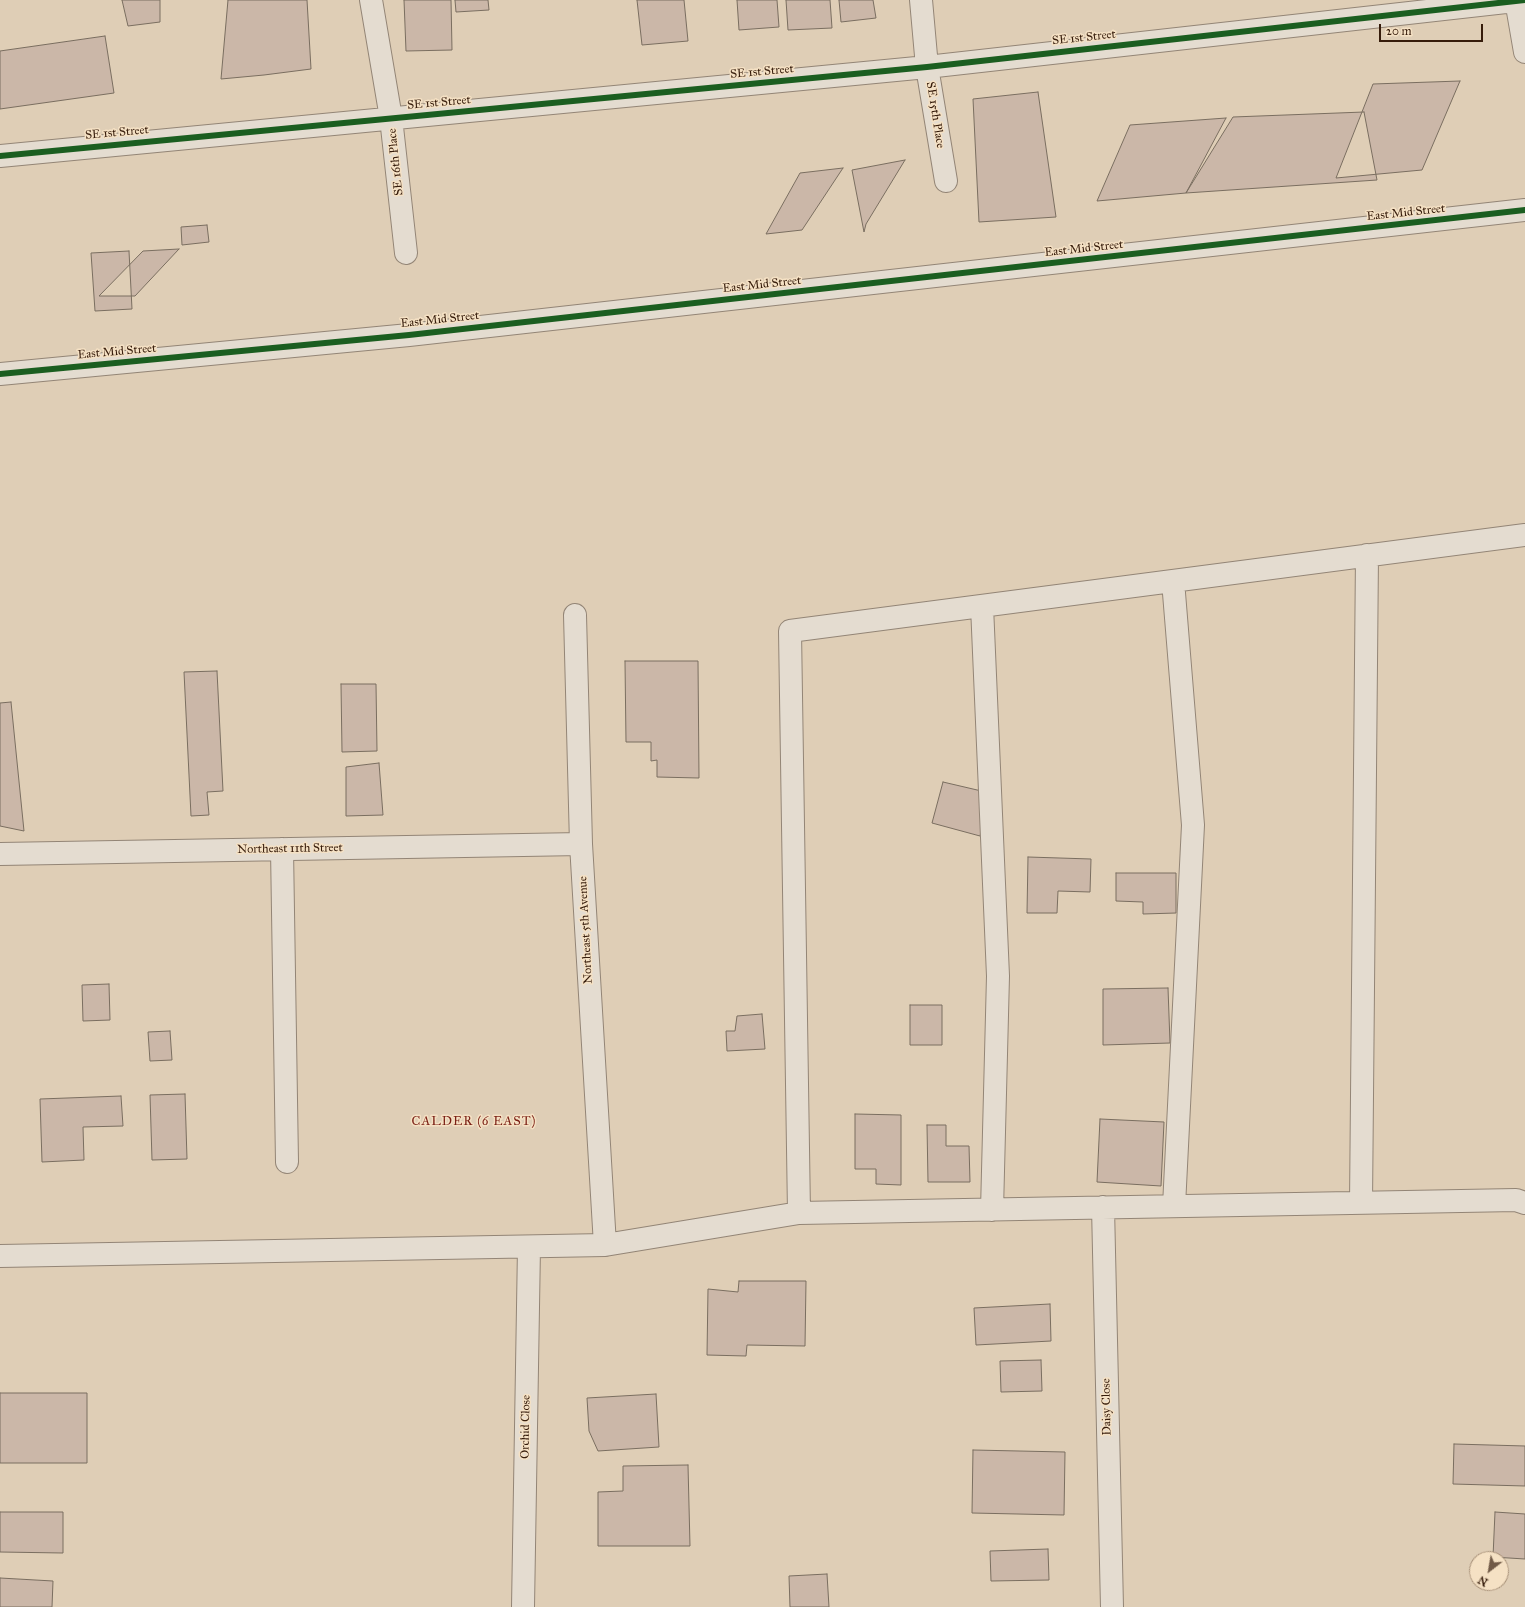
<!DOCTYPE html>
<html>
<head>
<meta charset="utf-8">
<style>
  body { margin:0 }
  #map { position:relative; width:1525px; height:1607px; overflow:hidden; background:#dfceb6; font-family:"IM FELL Great Primer",serif }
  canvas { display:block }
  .north { position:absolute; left:1469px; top:1551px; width:40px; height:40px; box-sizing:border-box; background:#f5e1c4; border:1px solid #a9927a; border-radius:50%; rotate:211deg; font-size:11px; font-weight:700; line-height:16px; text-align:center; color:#361c0b }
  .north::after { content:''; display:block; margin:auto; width:14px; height:18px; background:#715a47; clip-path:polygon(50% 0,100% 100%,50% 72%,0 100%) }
  .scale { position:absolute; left:1379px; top:24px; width:104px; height:18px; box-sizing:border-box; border:2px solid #361c0b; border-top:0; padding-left:5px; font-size:12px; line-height:14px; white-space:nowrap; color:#361c0b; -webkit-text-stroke:3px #f5e1c4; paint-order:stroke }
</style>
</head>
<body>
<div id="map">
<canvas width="1525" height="1607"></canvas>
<div class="north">N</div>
<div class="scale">20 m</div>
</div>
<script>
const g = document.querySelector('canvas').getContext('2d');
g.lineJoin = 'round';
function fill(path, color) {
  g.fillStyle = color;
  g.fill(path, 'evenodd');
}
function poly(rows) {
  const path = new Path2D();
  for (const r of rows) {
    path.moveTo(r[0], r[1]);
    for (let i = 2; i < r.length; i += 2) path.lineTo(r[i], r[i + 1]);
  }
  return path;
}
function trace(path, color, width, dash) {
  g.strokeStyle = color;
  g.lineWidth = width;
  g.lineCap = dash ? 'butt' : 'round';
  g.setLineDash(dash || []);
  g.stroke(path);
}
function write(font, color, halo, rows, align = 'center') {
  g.font = font + ' "IM FELL Great Primer",serif';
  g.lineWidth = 3;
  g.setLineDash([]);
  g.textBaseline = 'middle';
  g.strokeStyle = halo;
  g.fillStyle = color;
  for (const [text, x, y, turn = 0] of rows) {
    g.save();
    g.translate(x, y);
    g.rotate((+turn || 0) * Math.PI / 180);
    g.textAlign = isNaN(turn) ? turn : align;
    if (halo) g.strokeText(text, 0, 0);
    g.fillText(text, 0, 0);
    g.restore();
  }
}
const building = poly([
  [122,0,160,0,160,22,128,26,122,0],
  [228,0,307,0,311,69,264,75,221,79,228,0],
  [404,0,451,0,452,50,406,51,404,0],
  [455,0,488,0,489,10,456,12,455,0],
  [637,0,684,0,688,41,642,45,637,0],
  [737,0,777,0,779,27,739,30,737,0],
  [786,0,830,0,832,28,788,30,786,0],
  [839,0,873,0,876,18,841,22,839,0],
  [105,36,114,93,0,109,0,51,105,36],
  [1460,81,1422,170,1336,178,1373,84,1460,81],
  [1038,92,1056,217,979,222,973,99,1038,92],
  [1364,112,1377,180,1186,193,1233,117,1364,112],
  [1226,118,1186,193,1097,201,1130,125,1226,118],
  [905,160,866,224,864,232,852,170,905,160],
  [843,168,802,230,766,234,800,173,843,168],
  [207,225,209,242,182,245,181,227,207,225],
  [179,249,135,296,99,296,143,251,179,249],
  [129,251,132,309,95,311,91,253,129,251],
  [625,661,698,661,699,778,657,777,657,760,651,761,651,742,626,742,625,661],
  [217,671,223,791,207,792,209,815,191,816,184,672,217,671],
  [341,684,376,684,377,751,342,752,341,684],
  [11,702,24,831,0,826,0,703,11,702],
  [379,763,383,815,346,816,346,767,379,763],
  [943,782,990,793,980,836,932,823,943,782],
  [1028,857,1091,859,1090,892,1058,891,1057,913,1027,913,1028,857],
  [1116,873,1176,873,1176,913,1143,914,1143,902,1116,901,1116,873],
  [109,984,110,1020,83,1021,82,985,109,984],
  [1168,988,1170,1043,1103,1045,1103,989,1168,988],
  [910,1005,942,1005,942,1045,910,1045,910,1005],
  [762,1014,765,1049,727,1051,726,1031,735,1031,737,1016,762,1014],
  [170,1031,172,1060,150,1061,148,1032,170,1031],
  [185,1094,187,1159,152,1160,150,1095,185,1094],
  [121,1096,123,1126,83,1127,84,1160,42,1162,40,1099,121,1096],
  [855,1114,901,1115,901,1185,876,1184,876,1169,855,1169,855,1114],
  [1100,1119,1164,1122,1161,1186,1097,1182,1100,1119],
  [927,1125,946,1125,946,1146,969,1146,970,1182,928,1182,927,1125],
  [739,1281,806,1281,805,1346,747,1345,746,1356,707,1355,708,1289,738,1292,739,1281],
  [1050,1304,1051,1341,976,1345,974,1308,1050,1304],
  [1041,1360,1042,1391,1001,1392,1000,1361,1041,1360],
  [0,1393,87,1393,87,1463,0,1463,0,1393],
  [656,1394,659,1447,598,1451,589,1431,587,1398,656,1394],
  [1454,1444,1525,1446,1525,1486,1453,1484,1454,1444],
  [973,1450,1065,1452,1064,1515,972,1513,973,1450],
  [688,1465,690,1546,598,1546,598,1492,623,1491,623,1466,688,1465],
  [0,1512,63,1512,63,1553,0,1552,0,1512],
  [1495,1512,1525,1514,1525,1559,1493,1557,1495,1512],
  [1048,1549,1049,1580,991,1581,990,1551,1048,1549],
  [827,1574,829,1607,790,1607,789,1576,827,1574],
  [0,1578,53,1581,52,1607,0,1607,0,1578]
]);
fill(building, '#cbb7a8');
trace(building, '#7a6e60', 1);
const minor = poly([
  [371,0,391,118,406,253],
  [921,0,927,67,946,181],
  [1516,0,1525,52],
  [0,156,927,67,1525,0],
  [0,374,409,335,1525,210],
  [1173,581,1193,825,1174,1206],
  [982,606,998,976,992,1210],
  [575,615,581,844,605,1245],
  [282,849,287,1162],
  [0,854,581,844],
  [1361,1203,1367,555],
  [1103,1207,1112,1607],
  [799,1213,790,631,1525,535],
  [0,1256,605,1245,799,1213,1516,1200,1525,1203],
  [523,1607,529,1247]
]);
trace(minor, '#938576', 24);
trace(minor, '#e4dcd0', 22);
trace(poly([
  [0,156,927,67,1525,0],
  [0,374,409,335,1525,210]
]), '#1b5e20', 6);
write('12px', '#361c0b', '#f5e1c4', [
  ["SE 1st Street",1084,38,-6],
  ["SE 1st Street",762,72,-5],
  ["SE 1st Street",439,103,-5],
  ["SE 15th Place",935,115,81],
  ["SE 1st Street",117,133,-5],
  ["SE 16th Place",396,162,-96],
  ["East Mid Street",1406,213,-6],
  ["East Mid Street",1084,249,-6],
  ["East Mid Street",762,285,-6],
  ["East Mid Street",440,320,-6],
  ["East Mid Street",117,352,-5],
  ["Northeast 11th Street",290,849,-1],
  ["Northeast 5th Avenue",586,930,-93],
  ["Daisy Close",1107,1407,-91],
  ["Orchid Close",526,1427,-89]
]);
g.letterSpacing = '1px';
write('13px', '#7a1f14', '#f5e1c4', [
  ["CALDER (6 EAST)",474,1122]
]);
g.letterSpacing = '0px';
</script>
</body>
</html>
